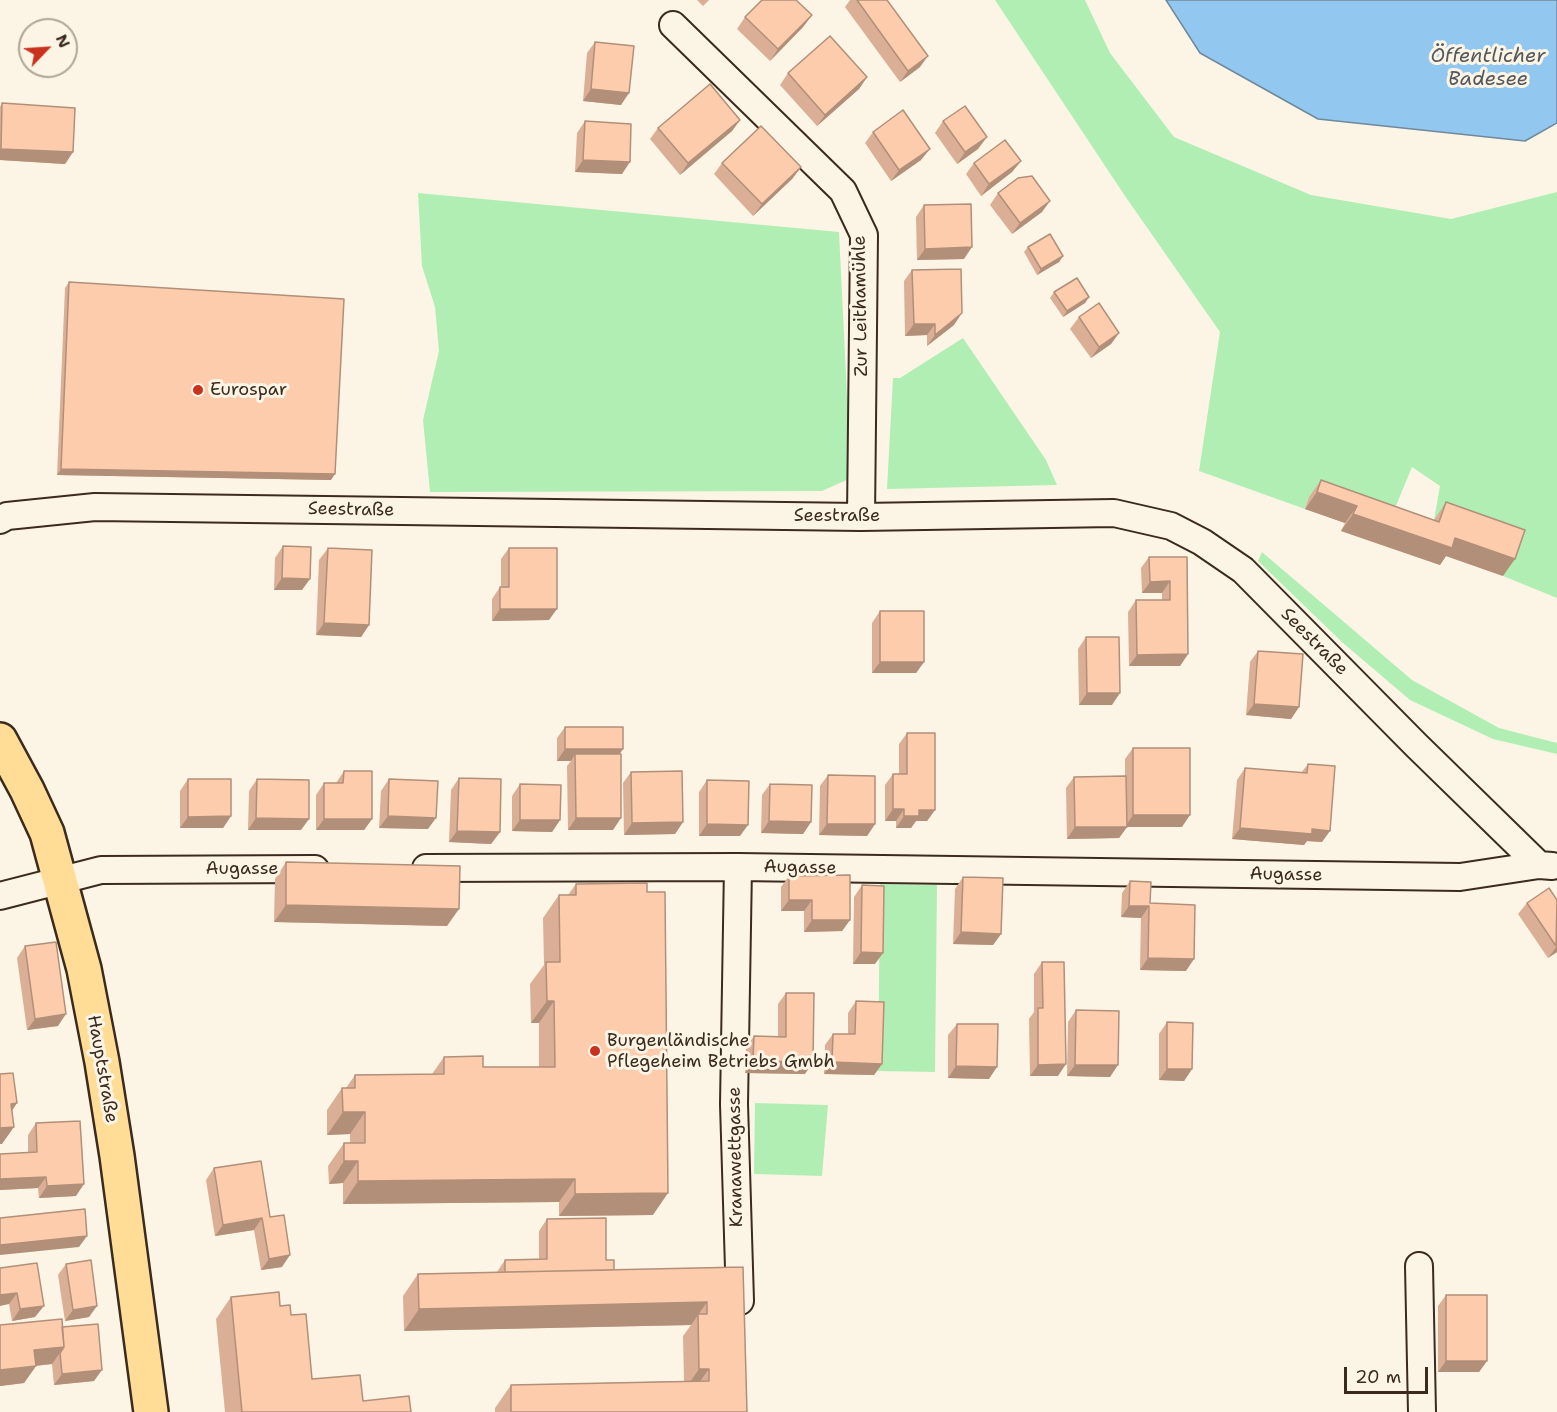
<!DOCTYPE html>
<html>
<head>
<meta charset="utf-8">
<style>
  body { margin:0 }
  #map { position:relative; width:1557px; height:1412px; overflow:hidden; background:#fcf5e5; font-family:"Shantell Sans",sans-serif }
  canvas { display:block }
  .north { position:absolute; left:18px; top:18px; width:60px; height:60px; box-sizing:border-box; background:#fcf5e5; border:2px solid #afa495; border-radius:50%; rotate:65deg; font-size:16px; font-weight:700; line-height:24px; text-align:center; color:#3b2a1e }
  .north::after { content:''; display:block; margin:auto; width:21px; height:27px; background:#c8321e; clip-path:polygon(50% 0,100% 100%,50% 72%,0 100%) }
  .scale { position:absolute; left:1344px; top:1367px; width:84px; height:27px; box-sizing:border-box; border:3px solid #3b2a1e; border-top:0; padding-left:8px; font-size:18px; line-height:21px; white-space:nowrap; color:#3b2a1e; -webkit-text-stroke:4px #fcf5e5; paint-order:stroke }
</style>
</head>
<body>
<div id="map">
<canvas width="1557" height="1412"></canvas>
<div class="north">N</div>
<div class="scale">20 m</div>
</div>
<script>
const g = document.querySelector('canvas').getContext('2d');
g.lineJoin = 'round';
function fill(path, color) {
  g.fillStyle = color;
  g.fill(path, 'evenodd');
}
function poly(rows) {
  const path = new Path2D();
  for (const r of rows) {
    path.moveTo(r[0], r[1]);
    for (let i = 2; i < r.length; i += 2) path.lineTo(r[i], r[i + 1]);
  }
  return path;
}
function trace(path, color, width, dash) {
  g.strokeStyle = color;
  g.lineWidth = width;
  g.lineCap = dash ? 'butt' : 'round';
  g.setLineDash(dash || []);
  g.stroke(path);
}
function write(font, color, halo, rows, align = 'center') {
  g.font = font + ' "Shantell Sans",sans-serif';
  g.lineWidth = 6;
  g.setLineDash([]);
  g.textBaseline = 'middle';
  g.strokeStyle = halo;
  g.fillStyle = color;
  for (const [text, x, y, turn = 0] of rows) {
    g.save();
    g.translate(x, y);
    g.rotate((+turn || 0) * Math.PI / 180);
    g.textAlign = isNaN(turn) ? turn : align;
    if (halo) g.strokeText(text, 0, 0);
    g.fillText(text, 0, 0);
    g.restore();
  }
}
fill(poly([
  [995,0,1085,0,1110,53,1174,137,1311,195,1451,219,1557,192,1557,598,1503,576,1512,547,1434,520,1440,486,1412,467,1388,525,1309,497,1305,509,1199,471,1220,332,1125,196],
  [418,193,839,232,851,478,822,491,430,492,423,420,439,351,435,307,422,266],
  [963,338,1046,460,1057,485,887,489,893,378,900,378],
  [1262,552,1412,680,1499,728,1557,743,1557,754,1493,739,1410,700,1343,643,1258,561],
  [880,884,937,885,935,1072,878,1071],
  [755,1103,828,1105,822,1176,754,1174]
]), '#b1eeb4');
const water = poly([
  [1166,0,1557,0,1557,123,1525,141,1318,119,1200,53,1166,0]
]);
fill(water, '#92c8f0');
trace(water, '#6f899c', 1.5);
const minor = poly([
  [673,25,843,191,864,235,861,517],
  [0,520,7,516,95,507,861,517,1114,513,1171,526,1202,542,1243,570,1416,745,1539,865],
  [738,867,734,1104,740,1301],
  [426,868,738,867,1460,877,1539,865,1552,866],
  [0,896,101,870,315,869],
  [1419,1266,1422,1412]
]);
const primary = poly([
  [0,740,27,790,47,833,84,969,102,1062,117,1156,151,1412]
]);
trace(minor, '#3b2a1e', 30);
trace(primary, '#3b2a1e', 38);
trace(minor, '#fcf5e5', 26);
trace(primary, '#ffdd96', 33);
fill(poly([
  [697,0,709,0,703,6],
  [850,0,887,0,920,67,900,82,845,7],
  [812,15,803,27,770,61,737,29,745,17],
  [595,42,621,105,583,101,587,53],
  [788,73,867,77,859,89,817,126,780,85],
  [2,103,73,152,65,164,0,160,0,107],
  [740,120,732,131,680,175,650,139,658,128],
  [585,121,622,174,575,172,577,133],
  [943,121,978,149,957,164,935,133],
  [873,132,921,160,891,181,865,143],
  [1021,161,1012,172,981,196,966,174,974,163],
  [722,163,801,167,792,179,753,216,714,174],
  [998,193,1042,212,1012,234,990,205],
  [924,205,964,259,917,260,916,217],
  [1028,247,1063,256,1059,262,1037,275,1024,252],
  [912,270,954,325,927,346,927,335,905,336,904,281],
  [69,282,331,480,57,475,65,288],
  [1054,292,1089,297,1085,303,1063,317,1050,298],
  [1079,317,1119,333,1111,344,1091,358,1070,329],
  [1321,480,1434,520,1446,502,1503,576,1446,556,1440,565,1341,531,1345,523,1305,509,1309,497],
  [283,546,302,590,274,590,275,558],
  [328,548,369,625,361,637,316,635,319,560],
  [509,548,549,620,492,621,492,599,500,587,501,587,501,559],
  [1149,557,1187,557,1188,654,1180,666,1129,666,1128,612,1136,600,1162,600,1162,593,1142,593,1141,568],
  [880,611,924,662,916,673,872,673,872,623],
  [1086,637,1112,705,1079,705,1078,649],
  [1258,651,1299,707,1291,719,1246,715,1250,662],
  [565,727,623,749,619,754,613,830,568,830,567,766,571,761,557,761,557,738],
  [907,733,935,810,927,821,916,821,911,828,896,828,896,821,885,821,885,785,893,774,899,774,899,744],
  [1133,748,1182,827,1127,827,1119,838,1067,839,1066,788,1074,777,1125,776,1125,759],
  [1308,764,1322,842,1307,841,1304,845,1232,839,1237,780,1245,768,1301,773],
  [344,771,372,819,364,830,316,830,316,795,324,783,336,783],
  [631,772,683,822,675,834,624,835,623,783],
  [828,775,875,824,867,836,819,835,820,786],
  [459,778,500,832,491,844,449,842,451,790],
  [188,779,231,816,223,828,180,828,180,791],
  [257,779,301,830,248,830,249,791],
  [389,779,428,829,379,828,381,791],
  [707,780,740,836,699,836,699,792],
  [520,784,560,820,552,832,512,831,512,796],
  [770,784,811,822,803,834,761,833,762,795],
  [286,862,447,926,274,922,275,879],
  [789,876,850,920,842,931,804,932,804,911,781,911,781,887],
  [963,877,1001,934,993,945,953,944,955,889],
  [1130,881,1150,903,1186,971,1140,970,1141,918,1121,917,1122,893],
  [576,884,653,1215,559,1216,559,1202,343,1204,343,1183,329,1184,328,1166,344,1143,350,1143,350,1134,327,1135,327,1110,342,1088,346,1088,355,1075,432,1074,444,1057,483,1067,539,1067,539,1023,531,1023,530,984,544,965,543,918,559,895,568,895],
  [862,885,875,964,853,964,854,897],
  [1557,900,1557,952,1548,958,1518,914,1527,903],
  [25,946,58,1026,27,1030,17,958],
  [1042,962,1058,1076,1030,1076,1029,1019,1034,1012,1034,974],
  [786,993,805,1074,745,1073,746,1047,754,1036,778,1036,778,1004],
  [856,1001,882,1064,874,1075,824,1074,825,1045,833,1034,848,1034,848,1013],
  [1076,1010,1110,1077,1067,1076,1068,1022],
  [1167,1022,1192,1069,1184,1081,1159,1080,1159,1034],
  [957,1024,989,1079,948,1078,948,1035],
  [36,1123,76,1196,39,1198,38,1188,0,1190,0,1154,28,1153,28,1135],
  [214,1168,270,1217,282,1267,261,1270,254,1230,215,1236,206,1180],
  [547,1219,606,1260,614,1270,743,1267,747,1412,495,1412,495,1408,511,1385,684,1381,683,1336,691,1325,404,1331,403,1296,418,1274,497,1272,505,1260,539,1259,539,1231],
  [66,1264,89,1317,65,1321,58,1275],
  [0,1268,35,1317,12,1321,9,1304],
  [1446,1295,1487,1361,1479,1372,1438,1372,1438,1306],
  [231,1297,280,1306,291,1315,312,1379,363,1401,411,1412,225,1412,216,1319],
  [0,1325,62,1327,94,1381,54,1385,52,1364,36,1366,24,1383,0,1386]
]), '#daaf95');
fill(poly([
  [812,15,803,27,770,61,778,49],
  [928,56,920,67,900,82,908,71],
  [867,77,859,89,817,126,825,115],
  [591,89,629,93,621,105,583,101],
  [740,120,732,131,680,175,688,163],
  [987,137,978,149,957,164,965,152],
  [0,149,1,149,73,152,65,164,0,160],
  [930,149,921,160,891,181,899,170],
  [583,160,630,162,622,174,575,172],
  [1021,161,1012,172,981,196,989,184],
  [801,167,792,179,753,216,762,204],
  [1050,201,1042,212,1012,234,1020,223],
  [972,247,964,259,917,260,925,249],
  [1063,256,1059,262,1037,275,1041,269],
  [1089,297,1085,303,1063,317,1067,311],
  [962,313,954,325,927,346,935,335],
  [914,324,935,324,927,335,905,336],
  [1119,333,1111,344,1091,358,1099,347],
  [61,469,335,474,331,480,57,475],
  [1317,492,1357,506,1345,523,1305,509],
  [1353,514,1455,538,1515,559,1503,576,1446,556,1440,565,1341,531],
  [282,578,310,579,302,590,274,590],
  [1170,581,1162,593,1142,593,1150,582],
  [500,609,557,609,549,620,492,621],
  [324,623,369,625,361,637,316,635],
  [1188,654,1180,666,1129,666,1137,655],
  [880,662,924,662,916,673,872,673],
  [1087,693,1120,693,1112,705,1079,705],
  [1254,704,1299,707,1291,719,1246,715],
  [565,749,623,749,615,761,575,754,571,761,557,761],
  [893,809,904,809,896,821,885,821],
  [919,810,935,810,927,821,916,821,911,828,896,828,904,816],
  [1133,815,1190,815,1182,827,1125,827],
  [231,816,223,828,180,828,188,817],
  [388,816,436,818,428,829,379,828],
  [256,818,309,819,301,830,248,830],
  [576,818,621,818,613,830,568,830],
  [324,819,372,819,364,830,316,830],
  [520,820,560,820,552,832,512,831],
  [769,821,811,822,803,834,761,833],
  [683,822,675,834,624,835,632,823],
  [707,824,748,825,740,836,699,836],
  [827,824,875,824,867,836,819,835],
  [1075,827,1127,827,1119,838,1067,839],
  [1240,828,1312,829,1330,831,1322,842,1307,841,1304,845,1232,839],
  [457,831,500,832,491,844,449,842],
  [789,900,812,900,804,911,781,911],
  [286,905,459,909,447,926,274,922],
  [1129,906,1149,906,1141,918,1121,917],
  [812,920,850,920,842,931,804,932],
  [961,932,1001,934,993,945,953,944],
  [1557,946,1557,952,1548,958],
  [861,952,883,953,875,964,853,964],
  [1148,958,1194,959,1186,971,1140,970],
  [547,1001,554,1001,539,1023,531,1023],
  [66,1014,58,1026,27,1030,35,1019],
  [753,1061,813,1062,805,1074,745,1073],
  [832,1062,882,1064,874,1075,824,1074],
  [1066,1064,1058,1076,1030,1076,1038,1065],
  [1075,1065,1118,1065,1110,1077,1067,1076],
  [956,1066,997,1067,989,1079,948,1078],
  [1167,1069,1192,1069,1184,1081,1159,1080],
  [17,1103,6,1120,11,1104],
  [343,1112,365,1112,350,1134,327,1135],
  [14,1127,2,1144,0,1144,0,1128],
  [344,1161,358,1161,343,1183,329,1184],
  [46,1177,38,1188,0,1190,0,1179],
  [575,1179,559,1202,343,1204,358,1181],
  [84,1184,76,1196,39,1198,47,1186],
  [668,1193,653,1215,559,1216,575,1194],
  [262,1218,254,1230,215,1236,223,1225],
  [87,1236,79,1247,0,1255,0,1245],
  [290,1255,282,1267,261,1270,269,1259],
  [17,1293,9,1304,0,1306,0,1295],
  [707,1302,691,1325,404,1331,419,1309],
  [44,1306,35,1317,12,1321,20,1309],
  [97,1306,89,1317,65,1321,73,1310],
  [64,1347,52,1364,23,1367,34,1350],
  [1446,1361,1487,1361,1479,1372,1438,1372],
  [36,1366,24,1383,0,1386,0,1370],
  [699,1369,709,1369,693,1391,684,1391],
  [102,1370,94,1381,54,1385,62,1374]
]), '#b18f79');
const building = poly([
  [762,0,796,0,812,15,778,49,745,17,762,0],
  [857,0,887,0,928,56,908,71,857,0],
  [830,36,867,77,825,115,788,73,830,36],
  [595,42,634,46,629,93,591,89,595,42],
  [710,84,740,120,688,163,658,128,710,84],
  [2,103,75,108,73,152,1,149,2,103],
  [965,106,987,137,965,152,943,121,965,106],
  [903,110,930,149,899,170,873,132,903,110],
  [585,121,631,124,630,162,583,160,585,121],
  [761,126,801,167,762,204,722,163,761,126],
  [1005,140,1021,161,989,184,974,163,1005,140],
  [1032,176,1050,201,1020,223,998,193,1018,178,1032,176],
  [971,204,972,247,925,249,924,205,971,204],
  [1050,234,1063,256,1041,269,1028,247,1050,234],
  [961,269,962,313,935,335,935,324,914,324,912,270,961,269],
  [1077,278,1089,297,1067,311,1054,292,1077,278],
  [69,282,344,299,335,474,61,469,69,282],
  [1099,303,1119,333,1099,347,1079,317,1099,303],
  [1321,480,1439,522,1446,502,1525,530,1515,559,1455,538,1452,548,1353,514,1357,506,1317,492,1321,480],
  [283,546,311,547,310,579,282,578,283,546],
  [328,548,372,550,369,625,324,623,328,548],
  [509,548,557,548,557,609,500,609,500,587,509,587,509,548],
  [1149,557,1187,557,1188,654,1137,655,1136,600,1170,600,1170,581,1150,582,1149,557],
  [880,611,924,611,924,662,880,662,880,611],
  [1086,637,1119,637,1120,693,1087,693,1086,637],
  [1258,651,1303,654,1299,707,1254,704,1258,651],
  [565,727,623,727,623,749,565,749,565,727],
  [907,733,935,733,935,810,919,810,919,816,904,816,904,809,893,809,893,774,907,774,907,733],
  [1133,748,1190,748,1190,815,1133,815,1133,748],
  [575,754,621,754,621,818,576,818,575,754],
  [1308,764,1335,766,1330,831,1312,829,1312,834,1240,828,1245,768,1307,773,1308,764],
  [344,771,372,771,372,819,324,819,324,783,343,783,344,771],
  [682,771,683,822,632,823,631,772,682,771],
  [828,775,875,776,875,824,827,824,828,775],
  [1126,776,1127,827,1075,827,1074,777,1126,776],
  [459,778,501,779,500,832,457,831,459,778],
  [188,779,231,779,231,816,188,817,188,779],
  [257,779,309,780,309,819,256,818,257,779],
  [389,779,438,781,436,818,388,816,389,779],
  [707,780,749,781,748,825,707,824,707,780],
  [520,784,561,785,560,820,520,820,520,784],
  [770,784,812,785,811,822,769,821,770,784],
  [286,862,460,866,459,909,286,905,286,862],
  [850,875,850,920,812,920,812,900,789,900,789,876,850,875],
  [963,877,1003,878,1001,934,961,932,963,877],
  [1130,881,1151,882,1150,903,1195,905,1194,959,1148,958,1149,906,1129,906,1130,881],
  [647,883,647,892,665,892,668,1193,575,1194,575,1179,358,1181,358,1161,344,1161,344,1143,365,1143,365,1112,343,1112,342,1088,355,1088,355,1075,444,1074,444,1057,483,1056,483,1067,555,1067,554,1001,547,1001,546,962,560,962,559,895,576,895,576,884,647,883],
  [862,885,884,886,883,953,861,952,862,885],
  [1549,888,1557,900,1556,946,1527,903,1549,888],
  [56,942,66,1014,35,1019,25,946,56,942],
  [1042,962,1064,962,1066,1064,1038,1065,1038,1008,1043,1008,1042,962],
  [786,993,814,993,813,1062,753,1061,754,1036,786,1037,786,993],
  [856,1001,884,1002,882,1064,832,1062,833,1034,855,1034,856,1001],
  [1076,1010,1119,1011,1118,1065,1075,1065,1076,1010],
  [1167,1022,1193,1023,1192,1069,1167,1069,1167,1022],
  [957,1024,998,1024,997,1067,956,1066,957,1024],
  [13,1073,17,1103,11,1104,14,1127,0,1128,0,1074,13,1073],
  [80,1121,84,1184,47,1186,46,1177,0,1179,0,1154,37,1152,36,1123,80,1121],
  [261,1161,270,1217,284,1215,290,1255,269,1259,262,1218,223,1225,214,1168,261,1161],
  [85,1209,87,1236,0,1245,0,1218,85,1209],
  [606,1218,606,1260,614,1260,614,1270,505,1272,505,1260,547,1259,547,1219,606,1218],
  [91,1260,97,1306,73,1310,66,1264,91,1260],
  [37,1263,44,1306,20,1309,17,1293,0,1295,0,1268,37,1263],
  [743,1267,747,1412,511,1412,511,1385,709,1381,709,1369,699,1369,698,1314,707,1314,707,1302,419,1309,418,1274,743,1267],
  [279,1292,280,1306,290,1305,291,1315,306,1314,312,1379,360,1375,363,1401,409,1396,411,1412,242,1412,231,1297,279,1292],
  [1446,1295,1487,1295,1487,1361,1446,1361,1446,1295],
  [62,1319,64,1347,34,1350,36,1366,0,1370,0,1325,62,1319],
  [98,1324,102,1370,62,1374,60,1353,64,1347,62,1327,98,1324]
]);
fill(building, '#fdccad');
trace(building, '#b18f79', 1.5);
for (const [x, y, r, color] of [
  [198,390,6,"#c8321e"],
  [595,1051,6,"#c8321e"]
]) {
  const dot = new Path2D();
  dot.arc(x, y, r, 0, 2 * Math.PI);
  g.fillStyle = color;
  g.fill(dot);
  trace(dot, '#fcf5e5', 2);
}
write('18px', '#3b2a1e', '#fcf5e5', [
  ["Zur Leithamühle",861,306,-91],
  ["Seestraße",351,510,1],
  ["Seestraße",837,516],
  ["Seestraße",1314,642,45],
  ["Augasse",800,868,1],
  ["Augasse",242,869],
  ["Augasse",1286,875,1],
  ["Hauptstraße",102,1069,80],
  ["Kranawettgasse",736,1157,-91]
]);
write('18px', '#3b2a1e', '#fcf5e5', [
  ["Eurospar",210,390],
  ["Burgenländische",607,1041],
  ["Pflegeheim Betriebs Gmbh",607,1062]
], 'left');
write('italic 20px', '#55595d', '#fcf5e5', [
  ["Öffentlicher",1488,57],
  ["Badesee",1488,80]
]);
</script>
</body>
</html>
